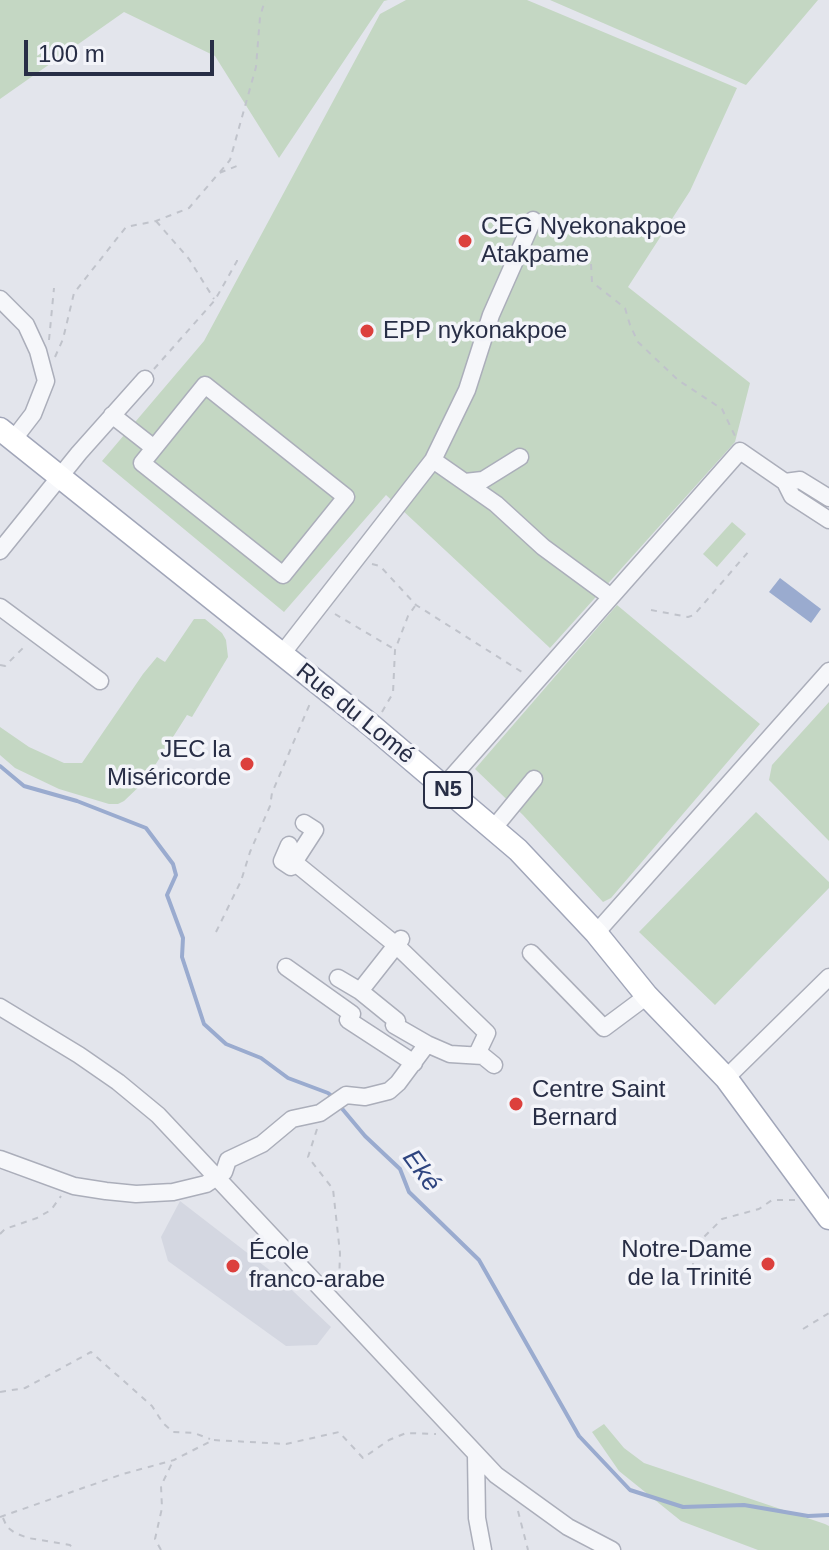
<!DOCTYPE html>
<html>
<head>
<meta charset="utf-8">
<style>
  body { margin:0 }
  #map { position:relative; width:829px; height:1550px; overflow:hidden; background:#e3e5ec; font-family:Helvetica,sans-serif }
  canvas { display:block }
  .scale { position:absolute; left:24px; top:40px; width:190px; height:36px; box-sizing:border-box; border:4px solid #282e46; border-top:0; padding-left:10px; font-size:24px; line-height:28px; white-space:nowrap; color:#282e46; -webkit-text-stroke:6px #f3f4f9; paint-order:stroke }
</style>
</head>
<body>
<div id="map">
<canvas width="829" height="1550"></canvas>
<div class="scale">100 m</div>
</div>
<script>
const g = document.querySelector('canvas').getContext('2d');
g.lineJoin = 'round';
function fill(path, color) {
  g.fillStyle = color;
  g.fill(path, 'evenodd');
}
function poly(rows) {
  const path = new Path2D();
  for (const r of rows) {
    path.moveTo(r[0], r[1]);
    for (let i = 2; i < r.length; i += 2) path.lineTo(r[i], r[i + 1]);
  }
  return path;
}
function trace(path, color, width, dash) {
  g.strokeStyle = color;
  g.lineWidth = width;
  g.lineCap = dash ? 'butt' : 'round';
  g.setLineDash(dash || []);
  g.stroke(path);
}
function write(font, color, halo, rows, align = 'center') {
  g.font = font + ' Helvetica,sans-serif';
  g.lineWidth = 7;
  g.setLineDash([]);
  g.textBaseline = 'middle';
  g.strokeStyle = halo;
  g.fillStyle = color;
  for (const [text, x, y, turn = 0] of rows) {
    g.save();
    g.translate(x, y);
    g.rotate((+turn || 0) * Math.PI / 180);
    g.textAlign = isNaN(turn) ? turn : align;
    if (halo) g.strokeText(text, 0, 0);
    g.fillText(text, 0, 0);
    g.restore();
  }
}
fill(poly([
  [180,1201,276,1275,331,1327,317,1345,286,1346,168,1261,161,1237]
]), '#d4d7e1');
fill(poly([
  [0,0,388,0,384,1,279,158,215,56,124,12,0,99],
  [406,0,527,0,737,88,690,191,628,287,750,383,735,442,550,648,386,495,284,612,102,461,204,341,380,14],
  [550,0,818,0,746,85],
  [732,522,746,534,717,567,703,554],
  [617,605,760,724,611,898,603,902,523,815,475,769],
  [194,619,205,619,222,633,226,640,228,657,192,717,187,715,145,781,124,801,118,804,109,804,59,789,15,768,0,755,0,727,29,747,64,763,82,763,143,674,157,657,165,662],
  [829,702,829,841,769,780,772,765],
  [756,812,829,882,829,888,715,1005,639,932],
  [604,1424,624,1448,644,1463,825,1524,829,1526,829,1550,758,1550,681,1521,619,1471,592,1432]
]), '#c4d7c3');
fill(poly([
  [780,578,821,609,811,623,769,592]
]), '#9aabcf');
trace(poly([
  [0,766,24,786,77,801,146,828,173,864,176,875,167,895,183,938,182,957,204,1024,226,1044,261,1058,288,1078,328,1093,334,1098],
  [339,1105,365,1136,400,1169,409,1192,479,1260,579,1436,630,1490,683,1507,744,1505,808,1516,829,1515]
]), '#9aabcf', 4);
const minor = poly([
  [0,299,26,325,38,351,46,381,33,414,13,440],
  [205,385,346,497,283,575,142,463,205,385],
  [112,415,154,448],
  [433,460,496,504,543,547,611,597],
  [465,482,483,480,520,457],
  [785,482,800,480,829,498],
  [0,551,79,453,145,379],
  [0,607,100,681],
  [282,654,433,460,467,390,491,315,533,220],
  [444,786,740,451,785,482,792,496,829,520],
  [493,829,534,779],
  [289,845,282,861,291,867,315,830,304,823],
  [294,862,396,945,487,1033,478,1052,494,1065],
  [596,933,829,671],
  [531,953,604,1028,647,996],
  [286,967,352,1014,348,1020,414,1063],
  [338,978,360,991,397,1021,394,1025,427,1044,450,1054,483,1056],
  [360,991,401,939],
  [0,1007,79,1055,118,1082,158,1115,496,1475,568,1527,612,1550],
  [726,1078,829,977],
  [0,1159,74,1186,106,1191,136,1194,173,1192,206,1184,224,1172,228,1160,262,1144,292,1119,320,1113,346,1095,365,1097,389,1091,398,1083,427,1044],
  [476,1454,477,1518,483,1550]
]);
const major = poly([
  [0,429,372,726,518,850,596,933,647,996,726,1078,829,1218]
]);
trace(minor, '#abaeba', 19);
trace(major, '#a1a6b9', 25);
trace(poly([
  [220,172,230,160,256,67,260,17,265,0],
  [156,221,189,259,214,299],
  [591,264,592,282,625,308,630,325,638,342,678,380,722,409,736,438],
  [49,340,54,288],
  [55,357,63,339,74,293,126,227,156,221,189,208,219,173,237,166],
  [154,369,215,300,237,261,237,255],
  [372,564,380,566,416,605,525,674],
  [651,610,688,617,694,615,749,551],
  [335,614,394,649],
  [0,665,5,666,26,645],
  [382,712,393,693,395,650,408,616,415,606],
  [216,932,241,881,250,852,270,806,272,793,311,701],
  [317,1129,308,1157,333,1189,340,1253,339,1285],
  [0,1234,5,1229,37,1218,51,1210,61,1196],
  [692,1269,697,1244,722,1219,759,1209,772,1200,795,1200],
  [803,1329,829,1313],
  [0,1392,25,1388,91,1352,152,1406,163,1423,173,1432,194,1433,210,1439],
  [518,1511,528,1550],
  [0,1517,123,1474,174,1460,213,1440,286,1444,339,1432,363,1458,389,1440,406,1433,436,1434],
  [3,1518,7,1527,15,1533,28,1538,70,1545,74,1550],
  [161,1550,155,1539,162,1508,161,1486,173,1461]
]), '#c0c3cb', 2, [6, 6]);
trace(minor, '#f6f7fa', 16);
trace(major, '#fff', 22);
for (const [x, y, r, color] of [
  [465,241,8,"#dc403d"],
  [367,331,8,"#dc403d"],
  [247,764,8,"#dc403d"],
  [516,1104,8,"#dc403d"],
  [768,1264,8,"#dc403d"],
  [233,1266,8,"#dc403d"]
]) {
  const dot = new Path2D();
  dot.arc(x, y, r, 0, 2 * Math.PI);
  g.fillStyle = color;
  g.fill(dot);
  trace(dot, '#f3f4f9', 3);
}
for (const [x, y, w] of [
  [448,790,48]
]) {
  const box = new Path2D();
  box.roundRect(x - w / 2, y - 18, w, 36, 6);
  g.fillStyle = '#f3f4f9';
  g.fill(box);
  trace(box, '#282e46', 2);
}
write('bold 22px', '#282e46', null, [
  ["N5",448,790]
]);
write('24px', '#282e46', '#f3f4f9', [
  ["CEG Nyekonakpoe",481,227],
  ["Atakpame",481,255],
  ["EPP nykonakpoe",383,331],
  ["JEC la",231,750,"right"],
  ["Miséricorde",231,778,"right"],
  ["Centre Saint",532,1090],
  ["Bernard",532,1118],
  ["Notre-Dame",752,1250,"right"],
  ["de la Trinité",752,1278,"right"],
  ["École",249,1252],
  ["franco-arabe",249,1280]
], 'left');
write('24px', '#282e46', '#f3f4f9', [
  ["Rue du Lomé",355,714,39]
]);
write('italic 26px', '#2e447f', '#f3f4f9', [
  ["Eké",421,1171,54]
]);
</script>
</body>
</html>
